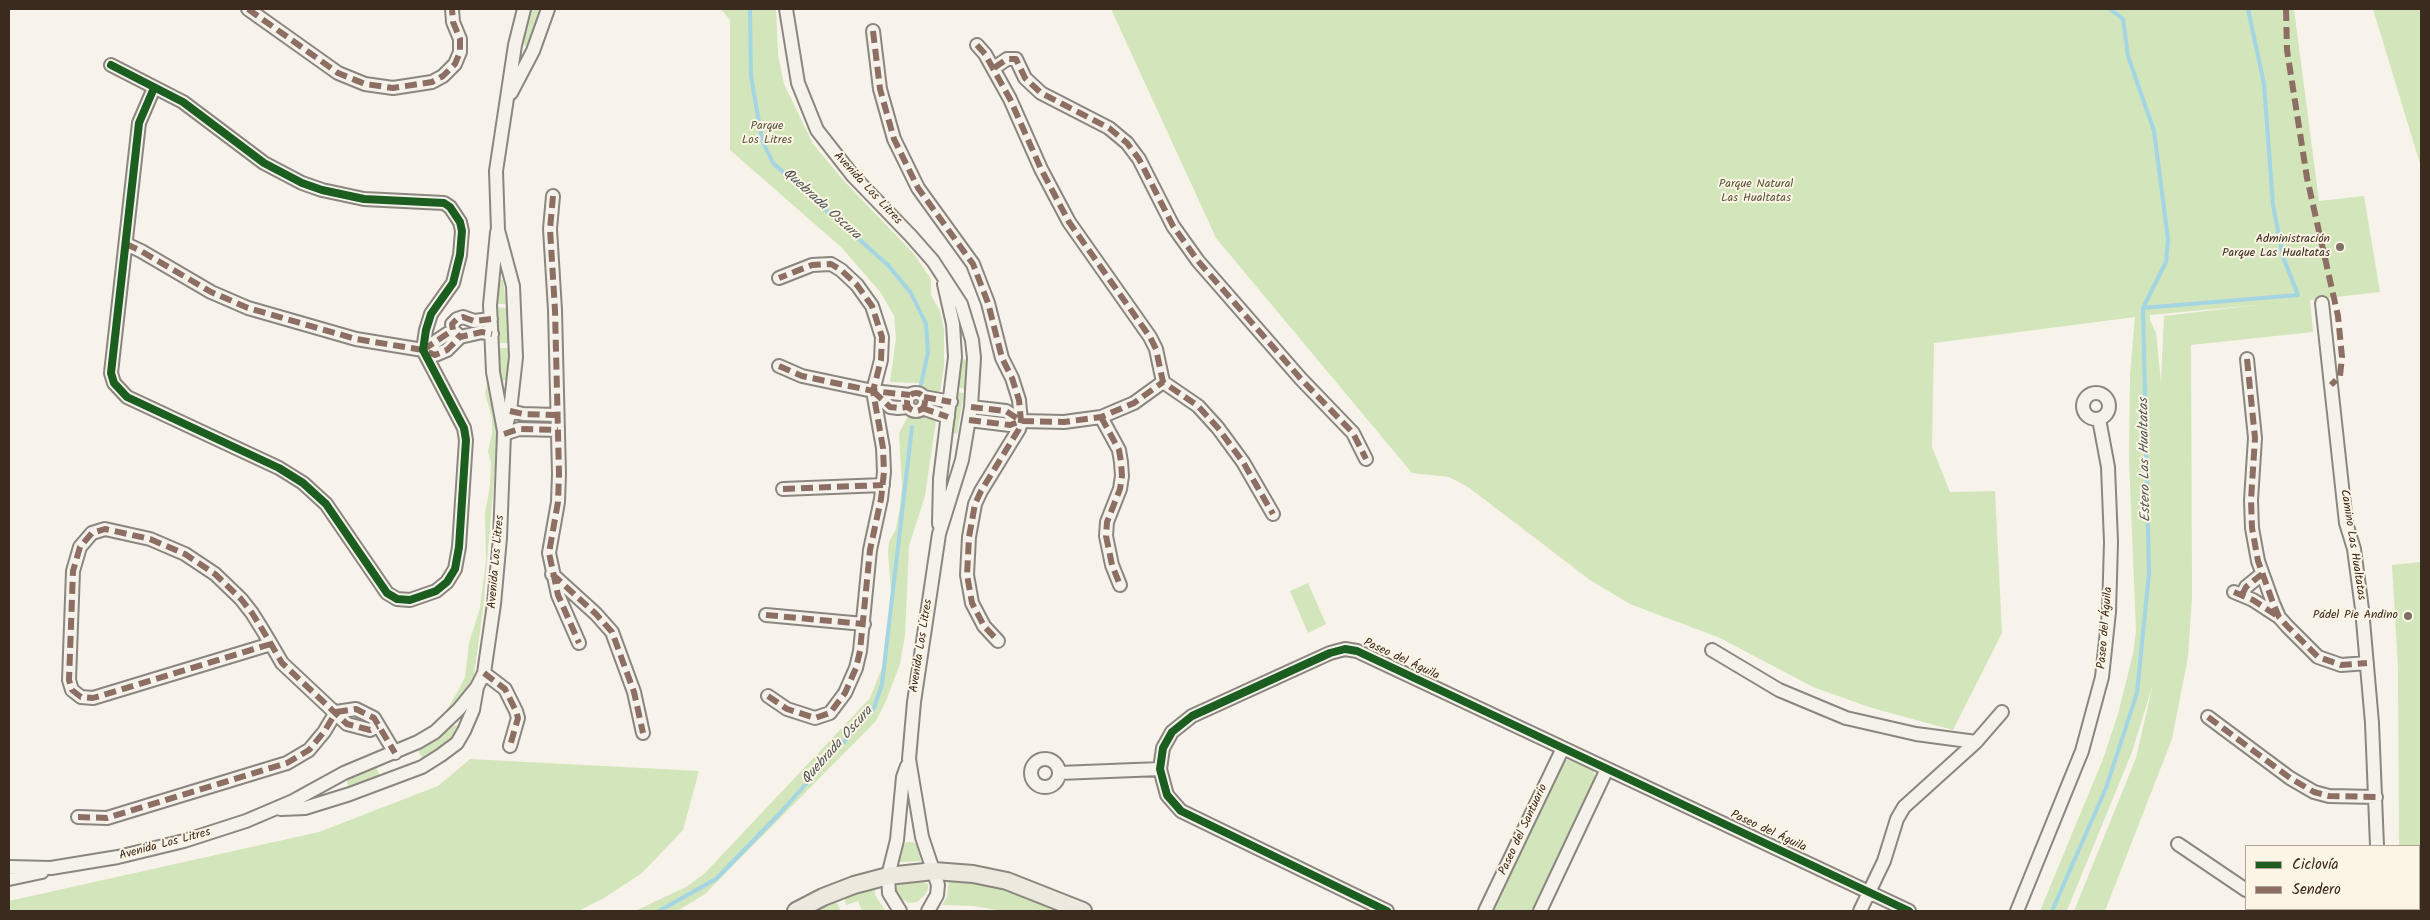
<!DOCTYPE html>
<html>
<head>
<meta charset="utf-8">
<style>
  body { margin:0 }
  #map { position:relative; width:2430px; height:920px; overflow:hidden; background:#f7f3ea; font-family:Kalam,sans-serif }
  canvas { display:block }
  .frame { position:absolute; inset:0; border:10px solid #3b2a1e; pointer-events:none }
  .legend { position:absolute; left:2245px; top:845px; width:175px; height:65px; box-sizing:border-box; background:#fcf5e5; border:1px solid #afa495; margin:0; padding:6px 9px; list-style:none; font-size:15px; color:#3b2a1e }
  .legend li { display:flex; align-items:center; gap:10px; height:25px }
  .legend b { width:25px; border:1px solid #afa495 }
</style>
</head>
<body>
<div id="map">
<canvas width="2430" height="920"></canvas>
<div class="frame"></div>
<ul class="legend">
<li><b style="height:6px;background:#1b5e20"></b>Ciclovía</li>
<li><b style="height:6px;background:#8d6e63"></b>Sendero</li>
</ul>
</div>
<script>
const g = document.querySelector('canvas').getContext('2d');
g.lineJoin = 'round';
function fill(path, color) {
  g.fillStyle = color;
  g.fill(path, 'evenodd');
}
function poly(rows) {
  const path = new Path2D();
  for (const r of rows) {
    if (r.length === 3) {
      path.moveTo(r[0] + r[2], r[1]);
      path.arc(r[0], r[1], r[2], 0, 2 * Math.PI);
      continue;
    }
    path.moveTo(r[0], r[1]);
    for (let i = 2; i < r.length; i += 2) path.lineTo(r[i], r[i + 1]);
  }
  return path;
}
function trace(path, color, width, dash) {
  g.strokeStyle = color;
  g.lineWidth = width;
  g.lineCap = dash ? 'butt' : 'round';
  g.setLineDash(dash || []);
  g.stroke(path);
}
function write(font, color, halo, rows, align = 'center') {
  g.font = font + ' Kalam,sans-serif';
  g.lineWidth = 4;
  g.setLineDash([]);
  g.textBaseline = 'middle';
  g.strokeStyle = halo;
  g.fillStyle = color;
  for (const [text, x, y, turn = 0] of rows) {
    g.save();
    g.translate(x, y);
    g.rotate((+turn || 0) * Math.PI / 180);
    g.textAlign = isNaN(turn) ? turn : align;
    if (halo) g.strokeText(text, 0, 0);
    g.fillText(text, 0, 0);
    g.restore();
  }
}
fill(poly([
  [531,9,542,11,526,47,522,43,522,38],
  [721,9,776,9,778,55,784,84,813,144,845,182,914,254,931,279,931,295,940,311,944,329,944,365,925,496,909,546,905,635,900,664,886,701,876,721,705,894,677,911,635,911,686,887,705,873,870,698,883,666,892,604,888,553,889,542,896,529,900,507,902,486,899,433,911,411,920,383,890,382,896,338,894,316,881,293,842,248,730,150,730,20],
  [1111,9,2294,9,2319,201,2364,196,2380,292,2310,300,2313,332,2191,345,2192,597,2188,657,2172,739,2105,911,2074,911,2136,758,2153,684,2132,752,2068,908,2066,911,2040,911,2103,759,2118,714,2133,654,2136,631,2129,460,2130,374,2135,317,1934,343,1932,447,1950,492,1995,491,2002,633,1953,730,1872,708,1813,687,1720,638,1630,604,1590,580,1468,487,1449,477,1412,473,1216,238],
  [2257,305,2164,316,2161,382,2156,333,2150,320,2150,315],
  [2373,9,2421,9,2421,167],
  [497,278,503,280,506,304,495,304],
  [495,307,507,308,508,343,497,343],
  [497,348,508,348,507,378,502,382,499,381],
  [965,359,966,362,965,389,956,387,960,360],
  [489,376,497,423,496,455,483,610,474,675,467,691,446,716,413,741,411,737,426,729,445,713,458,691,465,677,469,643,480,608,486,560,485,514,490,486,491,463,488,451,492,434,492,418,485,393],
  [956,392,964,393,957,434,949,432],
  [2421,562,2421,911,2399,911,2399,909,2419,909,2419,846,2399,846,2398,668,2392,565],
  [1308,583,1326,624,1308,633,1290,591],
  [457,725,457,732,452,739,424,760,418,751,449,728],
  [470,759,699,771,683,830,642,873,604,898,578,911,9,911,9,901,319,832,438,786],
  [1571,759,1594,771,1595,779,1534,911,1491,911,1562,761],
  [376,767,380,777,350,788,348,786,347,781,353,775],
  [907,842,913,842,916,844,921,861,899,862,903,845],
  [949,879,961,880,1015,891,1064,911,1003,911,973,906,942,905,947,897],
  [922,882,928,884,928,889,925,895,917,902,909,903,902,899,895,889,898,885],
  [875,886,875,895,885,910,862,911,858,901,846,905,844,896],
  [835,899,841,911,811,911]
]), '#d2e5bb');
trace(poly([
  [750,9,751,76,762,140,773,163,888,265,911,293,926,324,928,353,921,384],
  [2143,308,2298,295,2283,257,2273,205,2264,84,2248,9],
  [659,911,716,879,781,812,874,708,882,684,912,427],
  [2052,911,2106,788,2137,693,2149,573,2143,308,2166,262,2168,239,2154,131,2128,56,2123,19,2110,9]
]), '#a4d5e3', 4);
const minor = poly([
  [248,9,338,73,365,84,393,88,432,82,443,76,455,64,460,52,460,39,453,22,452,9],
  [786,9,798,83,817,130,853,176,911,236,933,261,961,304,972,340,974,358,971,407,962,460,939,534,914,702,909,759,922,837,938,885,937,895,928,911],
  [873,31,880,89,894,139,918,188,973,264,988,303,1002,358,1012,378,1019,400,1021,421,1019,429,981,491,975,504,969,537,967,575,972,603,984,626,998,641],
  [977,45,985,54,1010,99,1041,169,1069,222,1150,337,1156,349,1163,382,1198,406,1218,428,1243,462,1273,514],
  [111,65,183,102,264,163,302,183,322,190,364,199,444,203,450,207,460,222,462,231,460,255,453,283,431,314,426,330,423,350,464,428,466,440,459,547,455,569,447,582,436,591,410,600,397,599,387,593,326,504,303,483,279,468,127,397,114,383,111,373,139,123,154,88],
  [994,68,1007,59,1016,59,1025,78,1041,93,1109,128,1127,143,1139,159,1173,226,1198,261,1301,379,1353,433,1366,459],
  [511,93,533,51,548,9],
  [553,196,550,229,555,310,559,474,558,502,549,553,558,595,579,643],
  [497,232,490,305,493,372,504,431],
  [126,244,141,251,211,292,248,308,356,339,423,350,435,355,447,350,460,337],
  [2322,303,2346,523,2354,549,2362,609,2372,723,2377,846],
  [491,319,474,321,463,317,457,319,452,324,453,330,460,337,482,332,492,334],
  [423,350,453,330],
  [2247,359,2255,438,2251,500,2252,528,2258,561,2273,603,2279,617,2287,626,2318,657,2341,665,2367,663],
  [779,366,802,376,873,391,910,395],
  [873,391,890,407,898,408,908,407],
  [2096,406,13],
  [916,402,9],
  [924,397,951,402],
  [971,407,1006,411,1021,421],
  [922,408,948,417],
  [510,411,523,414,556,415],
  [1101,417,1119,450,1121,462,1122,476,1120,489,1107,522,1106,536,1112,565,1120,585],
  [969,420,1010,425,1021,421,1064,422,1101,417,1134,403,1163,382],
  [504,434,519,429,558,430],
  [783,489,883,485],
  [939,524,940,479,955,357,953,324,944,284],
  [552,574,596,614,612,632,634,692,643,733],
  [2234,592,2253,600,2279,617],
  [2242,595,2246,587,2262,574],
  [766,615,864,624],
  [271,644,93,698,81,697,72,690,69,680,73,571,80,547,92,533,105,529,150,539,185,554,215,574,241,599,252,613,262,629,271,644,282,663,347,724,370,730,378,726],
  [1712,650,1779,690,1846,718,1916,734,1976,742],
  [484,673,505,689,516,711,518,718,510,746],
  [768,696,787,709,815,718,830,713,845,693,856,668,860,651,870,550,881,499,884,472,883,448,873,391,881,360,882,337,872,306,857,285,841,270,831,264,812,265,779,278],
  [336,712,356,709,374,718,395,753],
  [2208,717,2290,778,2314,792,2329,796,2376,797],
  [1045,773,14],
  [1059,773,1160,769],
  [281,809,305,808,350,794,422,767,441,755,457,743,464,731,473,710,477,687],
  [78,817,107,818,287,763,309,750,324,732,336,712],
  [2178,844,2246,890],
  [9,867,51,868,118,857,184,841,246,821,293,801,344,773,418,742,435,732,459,709,477,687,484,673,494,604,500,538,504,434,510,411,516,357,513,286,498,230,496,171,515,45,524,9],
  [9,879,42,872],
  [2273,909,2276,911],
  [2379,909,2379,911],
  [900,911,889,893,888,876,897,840,903,777,907,766],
  [1387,911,1181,811,1167,795,1160,769,1163,748,1172,732,1192,716,1330,653,1345,649,1357,651,1909,911],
  [1485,911,1563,748],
  [1540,911,1607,769],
  [1860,911,1884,861,1897,819,1904,807,1976,742,2002,712],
  [2017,911,2082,751,2102,677,2109,612,2111,542,2108,467,2099,419]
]);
const major = poly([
  [796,911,823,897,854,885,888,876,934,871,973,874,1007,881,1083,911]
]);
trace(minor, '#8b867f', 16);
trace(major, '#8b867f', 20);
trace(minor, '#f5f2ec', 12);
trace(major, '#eee9de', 16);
trace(poly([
  [248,9,338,73,365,84,393,88,432,82,443,76,455,64,460,52,460,39,453,22,452,9],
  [2286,9,2287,50,2307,178,2338,316,2342,357,2340,376,2331,385],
  [873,31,880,89,894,139,918,188,973,264,988,303,1002,358,1012,378,1019,400,1021,421,1019,429,981,491,975,504,969,537,967,575,972,603,984,626,998,641],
  [977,45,985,54,1010,99,1041,169,1069,222,1150,337,1156,349,1163,382,1198,406,1218,428,1243,462,1273,514],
  [994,68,1007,59,1016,59,1025,78,1041,93,1109,128,1127,143,1139,159,1173,226,1198,261,1301,379,1353,433,1366,459],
  [553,196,550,229,555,310,559,474,558,502,549,553,558,595,579,643],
  [126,244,141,251,211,292,248,308,356,339,423,350,435,355,447,350,460,337],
  [491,319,474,321,463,317,457,319,452,324,453,330,460,337,482,332,492,334],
  [423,350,453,330],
  [2247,359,2255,438,2251,500,2252,528,2258,561,2273,603,2279,617,2287,626,2318,657,2341,665,2367,663],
  [779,366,802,376,873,391,910,395],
  [873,391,890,407,898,408,908,407],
  [916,402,9],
  [924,397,951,402],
  [971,407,1006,411,1021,421],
  [922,408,948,417],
  [510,411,523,414,556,415],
  [1101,417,1119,450,1121,462,1122,476,1120,489,1107,522,1106,536,1112,565,1120,585],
  [969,420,1010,425,1021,421,1064,422,1101,417,1134,403,1163,382],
  [504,434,519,429,558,430],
  [783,489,883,485],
  [552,574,596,614,612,632,634,692,643,733],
  [2234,592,2253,600,2279,617],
  [2242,595,2246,587,2262,574],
  [766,615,864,624],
  [271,644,93,698,81,697,72,690,69,680,73,571,80,547,92,533,105,529,150,539,185,554,215,574,241,599,252,613,262,629,271,644,282,663,347,724,370,730,378,726],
  [484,673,505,689,516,711,518,718,510,746],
  [768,696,787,709,815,718,830,713,845,693,856,668,860,651,870,550,881,499,884,472,883,448,873,391,881,360,882,337,872,306,857,285,841,270,831,264,812,265,779,278],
  [336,712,356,709,374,718,395,753],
  [2208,717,2290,778,2314,792,2329,796,2376,797],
  [78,817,107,818,287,763,309,750,324,732,336,712]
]), '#8d6e63', 6, [12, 6]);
trace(poly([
  [111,65,183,102,264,163,302,183,322,190,364,199,444,203,450,207,460,222,462,231,460,255,453,283,431,314,426,330,423,350,464,428,466,440,459,547,455,569,447,582,436,591,410,600,397,599,387,593,326,504,303,483,279,468,127,397,114,383,111,373,139,123,154,88],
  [1387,911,1181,811,1167,795,1160,769,1163,748,1172,732,1192,716,1330,653,1345,649,1357,651,1909,911]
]), '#1b5e20', 8);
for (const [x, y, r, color] of [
  [2340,247,5,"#7d7065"],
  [2408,616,5,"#7d7065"]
]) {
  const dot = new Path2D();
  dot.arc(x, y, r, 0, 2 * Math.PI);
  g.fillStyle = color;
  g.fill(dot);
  trace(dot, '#fcf5e5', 2);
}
write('12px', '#59563c', '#fcf5e5', [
  ["Parque",767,127],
  ["Los Litres",767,141],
  ["Parque Natural",1756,185],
  ["Las Hualtatas",1756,199]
]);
write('12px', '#3b2a1e', '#fcf5e5', [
  ["Avenida Los Litres",867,189,47],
  ["Camino Las Hualtatas",2352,545,81],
  ["Avenida Los Litres",497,562,-85],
  ["Paseo del Águila",2106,628,-85],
  ["Avenida Los Litres",922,646,-81],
  ["Paseo del Águila",1401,660,25],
  ["Paseo del Santuario",1524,830,-65],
  ["Paseo del Águila",1768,832,25],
  ["Avenida Los Litres",165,845,-15]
]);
write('12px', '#3b2a1e', '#fcf5e5', [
  ["Administración",2330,240],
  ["Parque Las Hualtatas",2330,254],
  ["Pádel Pie Andino",2398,616]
], 'right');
write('italic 14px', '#505958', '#fcf5e5', [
  ["Quebrada Oscura",821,205,42],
  ["Estero Las Hualtatas",2146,460,-91],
  ["Quebrada Oscura",838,746,-48]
]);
</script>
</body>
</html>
